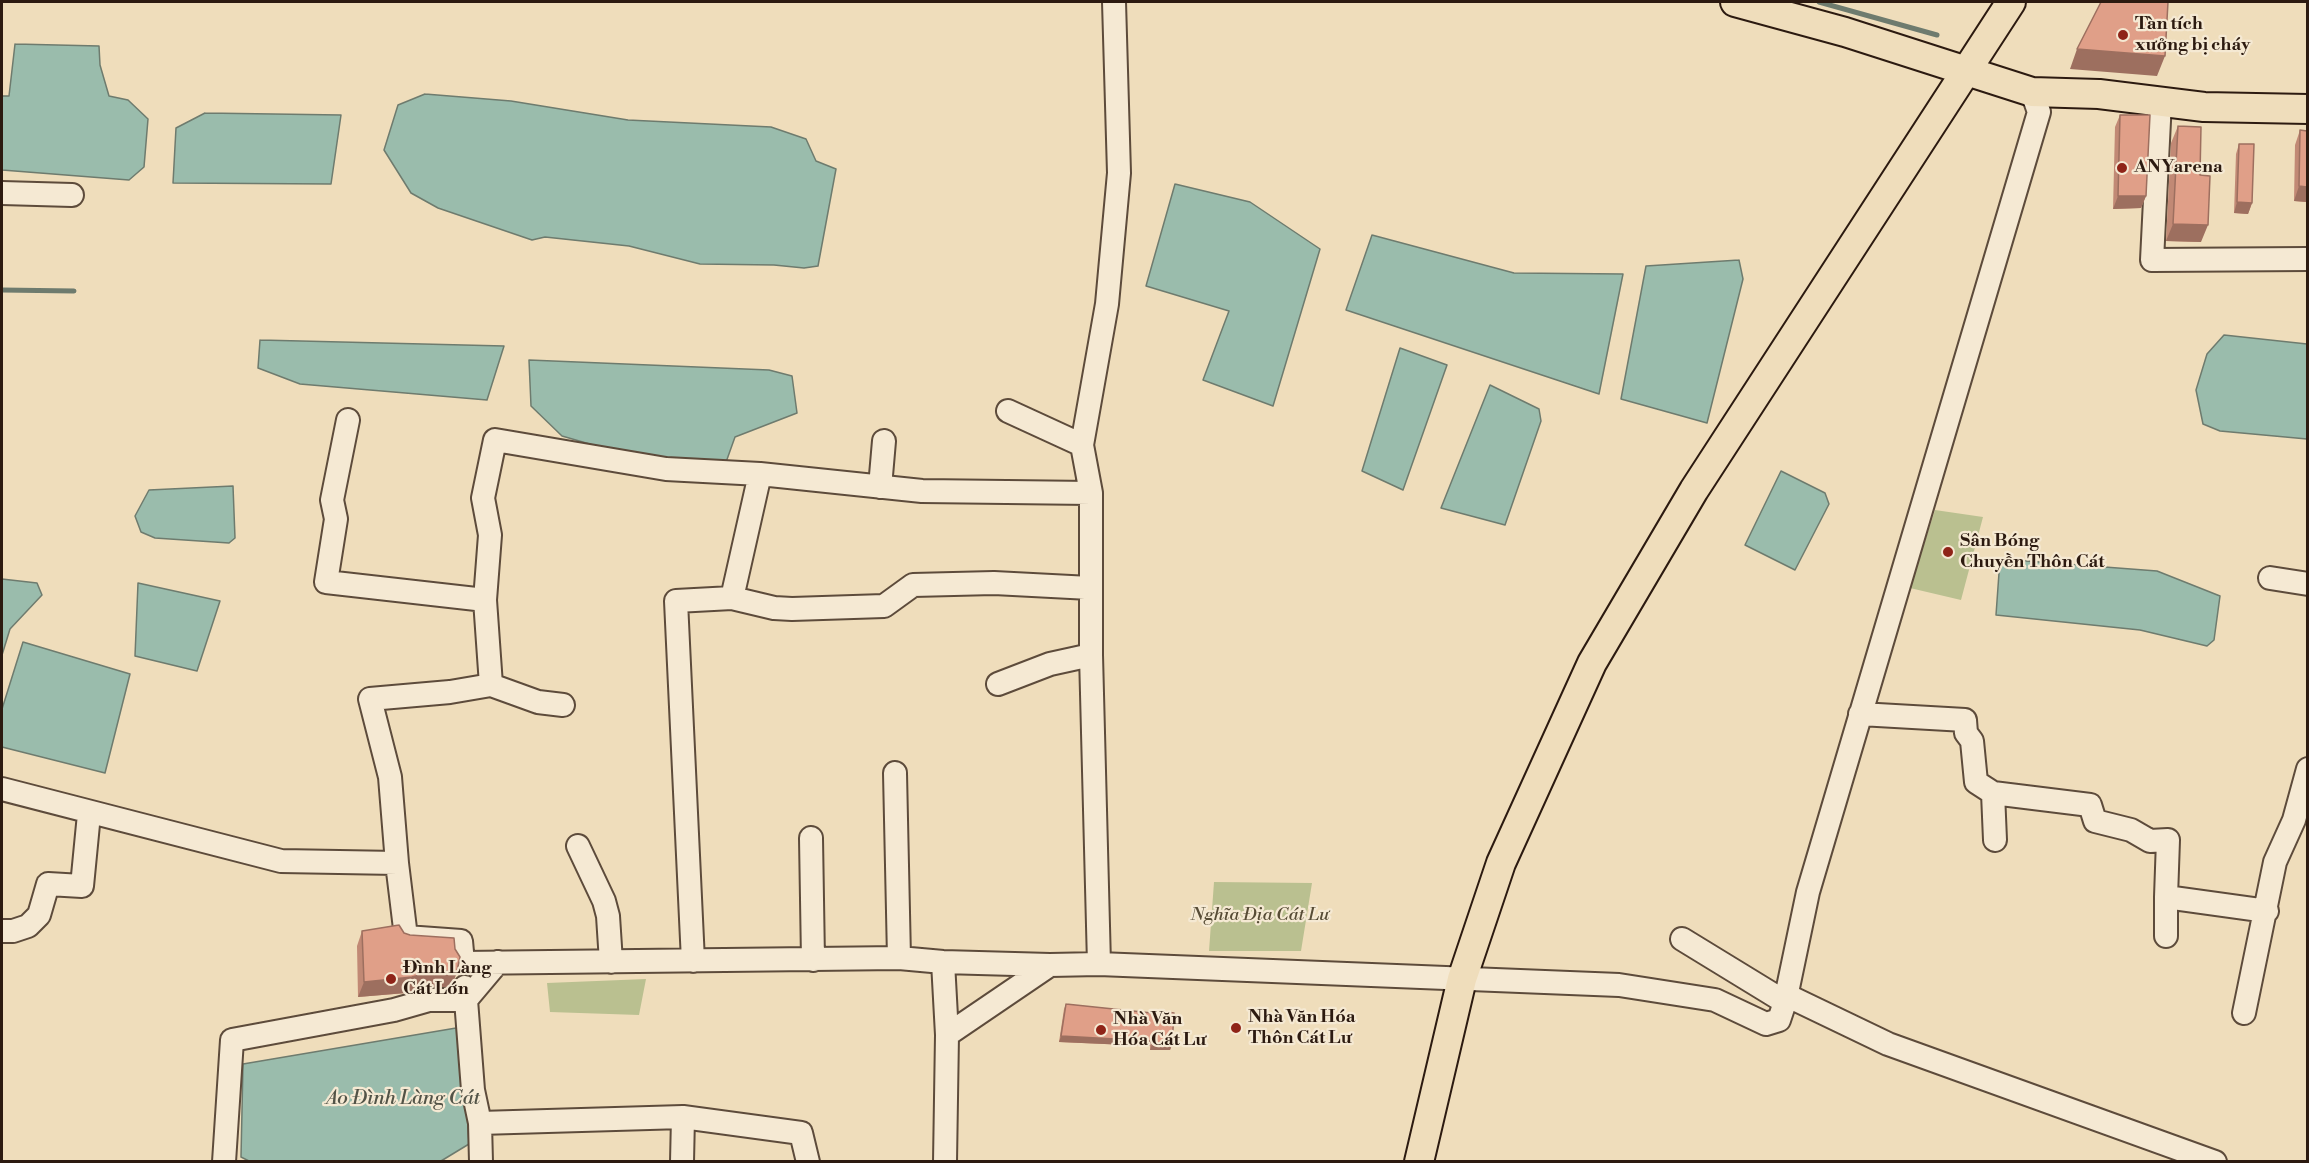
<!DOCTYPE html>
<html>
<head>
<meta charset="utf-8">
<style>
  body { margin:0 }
  #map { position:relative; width:2309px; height:1163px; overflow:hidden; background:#efddbb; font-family:"Libre Bodoni",serif }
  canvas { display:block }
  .frame { position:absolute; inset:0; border:3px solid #2c1a10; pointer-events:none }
</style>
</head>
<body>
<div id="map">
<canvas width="2309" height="1163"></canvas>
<div class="frame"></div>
</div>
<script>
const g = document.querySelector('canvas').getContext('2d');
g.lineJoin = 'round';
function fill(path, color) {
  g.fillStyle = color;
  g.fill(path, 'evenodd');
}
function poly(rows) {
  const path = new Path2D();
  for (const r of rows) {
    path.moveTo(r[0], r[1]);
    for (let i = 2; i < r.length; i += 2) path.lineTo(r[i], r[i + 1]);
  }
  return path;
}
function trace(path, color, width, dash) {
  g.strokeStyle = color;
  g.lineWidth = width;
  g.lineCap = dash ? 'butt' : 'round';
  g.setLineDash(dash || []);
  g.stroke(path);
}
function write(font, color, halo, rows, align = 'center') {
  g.font = font + ' "Libre Bodoni",serif';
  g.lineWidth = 4.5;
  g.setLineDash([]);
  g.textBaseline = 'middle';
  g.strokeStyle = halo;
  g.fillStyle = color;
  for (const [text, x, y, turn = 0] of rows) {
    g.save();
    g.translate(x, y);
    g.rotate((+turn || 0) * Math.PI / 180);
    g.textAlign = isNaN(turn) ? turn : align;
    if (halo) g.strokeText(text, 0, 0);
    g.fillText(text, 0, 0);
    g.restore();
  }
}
fill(poly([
  [1935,510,1983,517,1961,600,1910,588],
  [1214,882,1312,883,1301,951,1209,951],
  [646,979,639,1015,550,1012,547,983]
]), '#bac090');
const water = poly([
  [15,44,99,46,100,65,109,96,128,100,148,119,144,167,129,180,2,170,2,96,9,96,15,44],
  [425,94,511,101,628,120,771,127,806,139,816,161,836,169,818,266,804,268,774,265,700,264,629,246,545,237,532,240,438,208,411,193,384,150,398,105,425,94],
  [205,113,341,115,331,184,173,183,176,128,205,113],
  [1175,184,1250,202,1320,249,1273,406,1203,380,1229,311,1146,286,1175,184],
  [1372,235,1514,273,1623,274,1599,394,1346,310,1372,235],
  [1739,260,1743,279,1707,423,1621,399,1646,266,1739,260],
  [2224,335,2307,344,2307,439,2220,431,2203,424,2196,390,2207,354,2224,335],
  [260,340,504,346,487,400,300,384,258,368,260,340],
  [1400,348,1447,365,1403,490,1362,471,1400,348],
  [529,360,769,370,792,376,797,413,735,437,725,465,624,454,562,436,531,406,529,360],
  [1490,385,1539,409,1541,421,1505,525,1441,508,1490,385],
  [1781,471,1825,493,1829,504,1795,570,1745,545,1781,471],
  [233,486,235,538,229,543,155,538,141,532,135,516,149,490,233,486],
  [2000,559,2157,571,2220,596,2214,640,2207,646,2140,630,1996,615,2000,559],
  [2,579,37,583,42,595,10,629,2,655,2,579],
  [138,583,220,601,197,671,135,656,138,583],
  [23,642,130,674,105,773,2,747,2,709,23,642],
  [462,1027,469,1144,441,1161,251,1162,241,1157,243,1064,462,1027]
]);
fill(water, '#9abcac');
trace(water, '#6e7b6e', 1.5);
trace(poly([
  [1819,2,1937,35],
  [2,290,74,291]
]), '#6e7b6e', 5);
const minor = poly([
  [2160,101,2152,260,2308,259],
  [2,193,72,195],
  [1008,411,1082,445],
  [348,420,332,500,336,519,326,582,485,600],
  [880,487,884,441],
  [2270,578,2308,584],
  [732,598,760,474],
  [998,684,1050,664,1091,655],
  [491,685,485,600,490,535,483,498,495,440,666,469,760,474,922,491,1091,493],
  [1860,714,1965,720,1966,733,1972,741,1976,782,1993,793,2090,805,2095,821,2131,830,2150,841,2168,840,2166,897,2267,911],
  [895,773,899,958],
  [2,789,281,861,397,863,406,937,461,941,463,963,899,958,943,962,1050,965,1099,964,1619,985,1715,1000,1766,1024,1779,1020,1785,1002,1682,939],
  [1993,793,1995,840],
  [811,838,813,960],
  [578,846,604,901,608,916,611,962],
  [397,863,390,777,370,699,450,692,491,685,538,702,563,705],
  [2,931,13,931,28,926,39,915,48,884,82,886,89,814],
  [2166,936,2166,897],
  [693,961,676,601,732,598,774,608,792,609,884,606,913,585,994,583,1090,588],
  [943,962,947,1035,945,1162],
  [1099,964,1091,655,1091,493,1082,445,1107,304,1119,173,1114,2],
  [465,987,473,1090,480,1123,481,1162],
  [1786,995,1888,1044,2215,1162],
  [1785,1002,1808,892,2039,112,2032,92],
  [2244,1013,2275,862,2294,820,2308,769],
  [947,1035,1050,965],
  [480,1123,683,1117,801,1133,808,1162],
  [224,1162,232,1040,394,1010,429,1000,466,1000,498,962],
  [682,1162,683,1117]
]);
const major = poly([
  [1735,2,1845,32,2032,92,2099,94,2204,107,2308,109],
  [1419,1162,1462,979,1501,863,1592,663,1694,490,2011,2]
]);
trace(minor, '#5d4b3b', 26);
trace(major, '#2c1a10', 32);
trace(minor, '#f5e9d3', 22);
trace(major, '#efddbb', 28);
fill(poly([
  [2120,115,2146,196,2141,208,2113,209,2115,127],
  [2178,126,2200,175,2201,242,2166,241,2171,143],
  [2300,130,2307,131,2307,202,2294,201,2295,145],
  [2239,144,2252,203,2248,214,2234,213,2236,154],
  [362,931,404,933,457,971,452,987,429,987,406,993,358,997,357,946],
  [1066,1004,1151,1013,1152,1010,1172,1045,1170,1050,1150,1050,1150,1046,1059,1042,1064,1009]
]), '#c18975');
fill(poly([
  [2077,49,2165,56,2157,76,2070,69],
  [2299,186,2307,187,2307,202,2294,201],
  [2118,196,2146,196,2141,208,2113,209],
  [2237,202,2252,203,2248,214,2234,213],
  [2173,224,2208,225,2201,242,2166,241],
  [434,971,457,971,452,987,429,987,406,993,358,997,364,982],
  [1061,1036,1152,1041,1150,1046,1059,1042],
  [1152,1044,1172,1045,1170,1050,1150,1050]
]), '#9d6f5f');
const building = poly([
  [2101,2,2168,2,2165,56,2077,49,2101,2],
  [2120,115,2150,115,2146,196,2118,196,2120,115],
  [2178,126,2201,127,2200,175,2210,176,2208,225,2173,224,2178,126],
  [2300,130,2307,131,2307,187,2299,186,2300,130],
  [2239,144,2254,144,2252,203,2237,202,2239,144],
  [399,925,404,933,410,935,454,938,455,949,460,957,457,971,434,971,412,977,364,982,362,931,399,925],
  [1066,1004,1152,1013,1152,1010,1174,1013,1172,1045,1152,1044,1152,1041,1061,1036,1066,1004]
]);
fill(building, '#e09f88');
trace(building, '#9d6f5f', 1.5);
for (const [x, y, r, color] of [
  [2123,35,6,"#8f2418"],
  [2122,168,6,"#8f2418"],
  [1948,552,6,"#8f2418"],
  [391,979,6,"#8f2418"],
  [1236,1028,6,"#8f2418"],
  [1101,1030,6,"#8f2418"]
]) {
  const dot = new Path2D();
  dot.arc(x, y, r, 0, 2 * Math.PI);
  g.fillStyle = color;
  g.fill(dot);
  trace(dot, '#f5e9d3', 2);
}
write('bold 18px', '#2c1a10', '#f5e9d3', [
  ["Tàn tích",2135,25],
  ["xưởng bị cháy",2135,46],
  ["ANYarena",2134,168],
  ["Sân Bóng",1960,542],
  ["Chuyền Thôn Cát",1960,563],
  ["Đình Làng",403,969],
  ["Cát Lớn",403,990],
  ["Nhà Văn Hóa",1248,1018],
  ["Thôn Cát Lư",1248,1039],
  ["Nhà Văn",1113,1020],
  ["Hóa Cát Lư",1113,1041]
], 'left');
write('italic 18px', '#574c36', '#f5e9d3', [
  ["Nghĩa Địa Cát Lư",1260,916]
]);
write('italic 20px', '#525347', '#f5e9d3', [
  ["Ao Đình Làng Cát",403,1099]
]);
</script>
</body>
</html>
